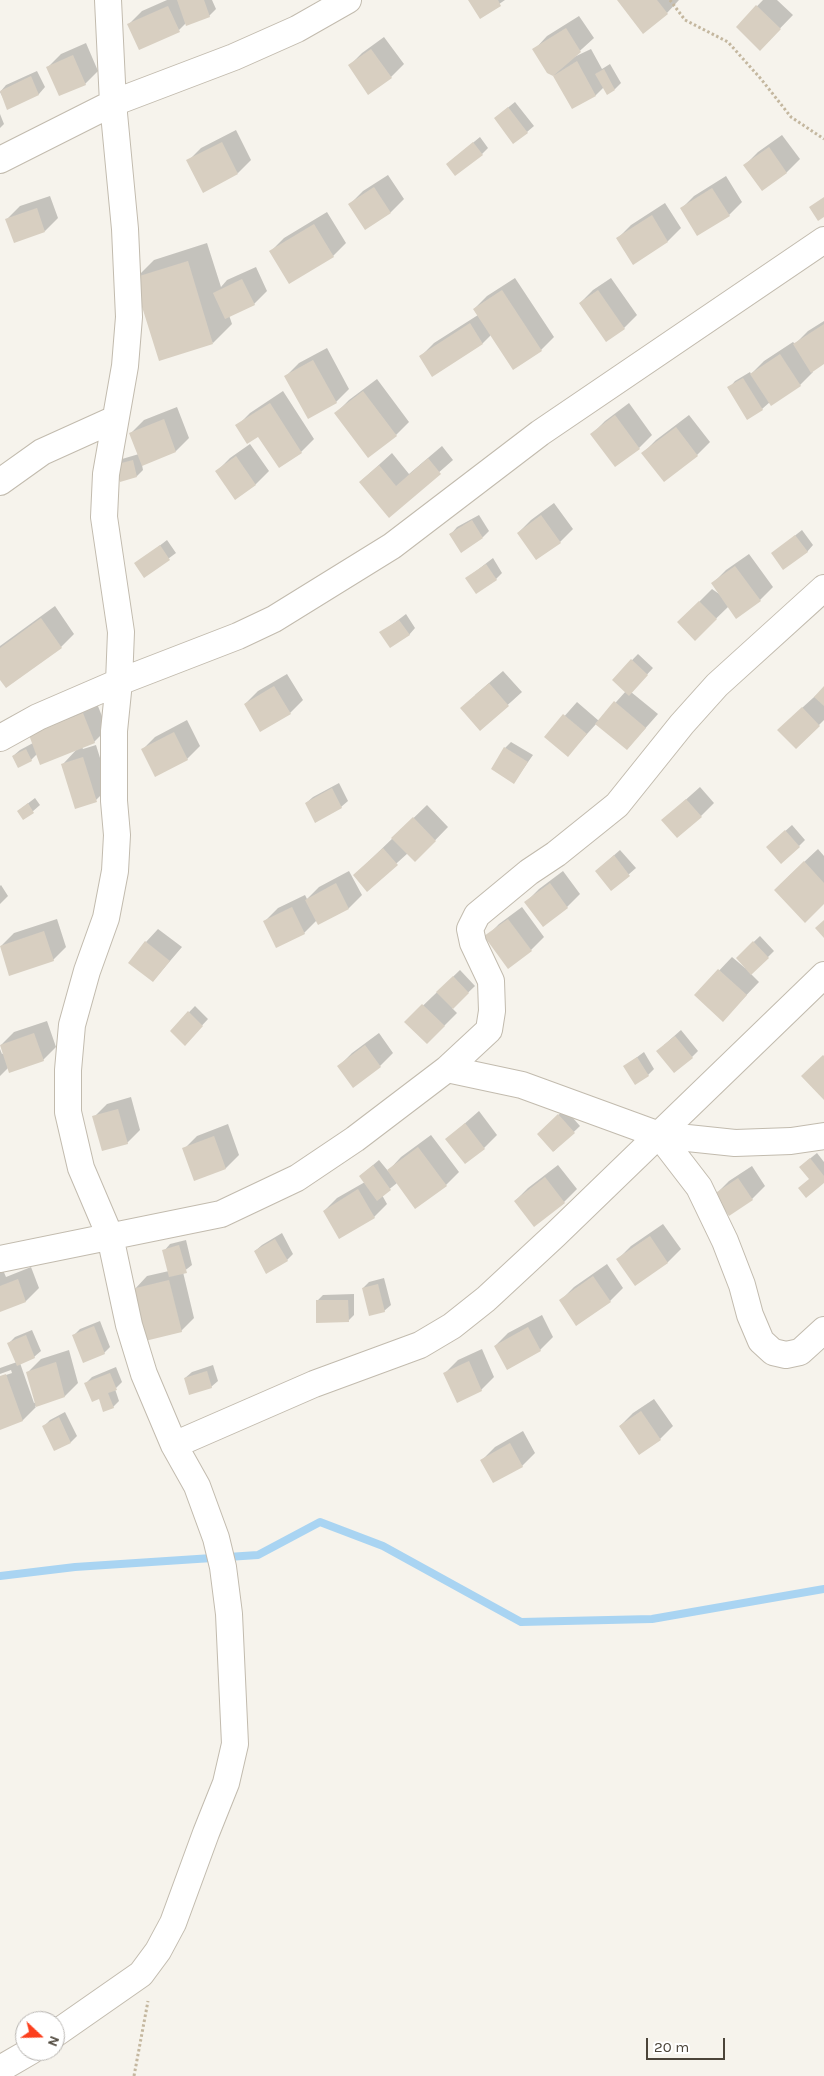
<!DOCTYPE html>
<html>
<head>
<meta charset="utf-8">
<style>
  body { margin:0 }
  #map { position:relative; width:824px; height:2076px; overflow:hidden; background:#f6f3ec; font-family:Karla,sans-serif }
  canvas { display:block }
  .north { position:absolute; left:15px; top:2011px; width:50px; height:50px; box-sizing:border-box; background:#fff; border:1px solid #b7b4b0; border-radius:50%; rotate:111deg; font-size:14px; font-weight:700; line-height:20px; text-align:center; color:#4b4439 }
  .north::after { content:''; display:block; margin:auto; width:18px; height:22px; background:#fc3f1d; clip-path:polygon(50% 0,100% 100%,50% 72%,0 100%) }
  .scale { position:absolute; left:646px; top:2038px; width:79px; height:22px; box-sizing:border-box; border:2px solid #4b4439; border-top:0; padding-left:6px; font-size:15px; line-height:18px; white-space:nowrap; color:#4b4439; -webkit-text-stroke:4px #fff; paint-order:stroke }
</style>
</head>
<body>
<div id="map">
<canvas width="824" height="2076"></canvas>
<div class="north">N</div>
<div class="scale">20 m</div>
</div>
<script>
const g = document.querySelector('canvas').getContext('2d');
g.lineJoin = 'round';
function fill(path, color) {
  g.fillStyle = color;
  g.fill(path, 'evenodd');
}
function poly(rows) {
  const path = new Path2D();
  for (const r of rows) {
    path.moveTo(r[0], r[1]);
    for (let i = 2; i < r.length; i += 2) path.lineTo(r[i], r[i + 1]);
  }
  return path;
}
function trace(path, color, width, dash) {
  g.strokeStyle = color;
  g.lineWidth = width;
  g.lineCap = dash ? 'butt' : 'round';
  g.setLineDash(dash || []);
  g.stroke(path);
}
fill(poly([
  [167,0,212,0,216,9,209,16,186,23,179,30,129,24,142,11],
  [470,0,505,0,480,17],
  [618,0,679,0,667,13],
  [763,0,777,0,793,15,760,49,737,27],
  [579,16,594,38,572,58,591,49,602,69,610,64,621,83,615,89,604,87,596,95,573,107,554,75,534,50,547,36],
  [384,37,404,64,391,77,349,66,362,53],
  [86,43,98,71,85,84,48,67,61,54],
  [37,71,45,87,39,94,8,108,0,92,6,85],
  [515,102,534,126,527,132,495,118],
  [0,114,4,124,0,128],
  [236,130,251,160,238,173,188,161,201,148],
  [782,135,800,159,787,172,763,189,745,165,758,152],
  [480,137,488,148,482,154,447,164],
  [388,175,404,199,391,212,365,228,350,204,363,191],
  [726,176,742,202,729,215,681,209,694,196],
  [50,196,58,218,45,231,7,219,20,206],
  [665,203,681,228,668,241,634,263,618,238,631,225],
  [327,212,346,243,333,256,271,251,284,238],
  [207,243,221,287,227,280,256,267,267,291,254,304,229,315,232,324,213,343,135,279,154,260],
  [515,278,554,337,541,350,491,335,483,343,433,375,421,356,434,343,478,315,474,309,487,296],
  [611,278,637,315,624,328,580,303,593,290],
  [824,321,824,363,812,371,813,372,800,385,770,402,762,409,729,388,735,381,750,372,751,374,764,361,793,342,795,344,808,331],
  [327,348,349,389,336,402,286,376,299,363],
  [377,379,409,422,396,435,336,413,349,400],
  [283,391,314,439,301,452,237,426,250,413],
  [629,403,652,435,639,448,615,466,592,434,605,421],
  [177,407,189,438,176,451,142,465,143,470,137,476,120,481,116,465,122,459,139,454,131,433,144,420],
  [689,415,710,442,697,455,643,453,656,440],
  [250,444,269,471,256,484,235,498,217,471,230,458],
  [442,446,453,460,389,516,360,482,392,453,409,474],
  [554,503,573,529,560,542,518,533,531,520],
  [479,515,489,531,483,537,451,534,457,527],
  [802,530,813,545,807,552,773,553],
  [167,540,176,553,145,576,136,564],
  [749,554,773,587,760,600,729,606,695,639,679,622,712,589,722,596,713,583,726,570],
  [493,558,502,573,496,579,467,578],
  [55,606,74,634,61,647,6,687,0,678,0,646],
  [406,614,415,628,409,635,381,633],
  [638,654,653,668,631,692,658,714,627,749,597,723,568,755,546,737,577,702,599,721,626,691,613,680],
  [503,671,522,692,480,730,475,695],
  [287,674,303,700,290,713,245,704,258,691],
  [824,688,824,720,796,748,792,717],
  [96,701,107,729,94,742,82,747,83,749,96,745,109,787,96,800,63,764,78,748,37,754,31,760,13,756,20,750,33,743,30,735],
  [187,720,200,746,187,759,142,750,155,737],
  [511,742,533,755,514,782,505,748],
  [339,783,348,801,341,807,316,821,306,803,313,797],
  [700,787,714,803,701,816,663,820],
  [35,798,40,805,24,819,18,811],
  [427,805,448,827,415,861,408,853,367,890,367,863],
  [792,825,805,840,799,846,774,841],
  [818,849,824,856,824,903,788,877],
  [620,850,636,868,612,889,596,871],
  [349,871,362,895,349,908,317,920,304,933,265,921,278,908,305,895,307,899,319,887],
  [563,871,580,894,567,907,526,902,539,889],
  [1,885,8,896,0,904,0,886],
  [522,907,544,937,531,950,508,967,486,937,499,924],
  [57,919,66,947,53,960,1,946,14,933],
  [158,929,182,947,153,981,146,942],
  [760,936,774,951,751,974,759,982,735,1007,696,995,732,957,745,968,746,967,737,958],
  [460,970,475,986,452,1008,457,1013,427,1043,406,1022],
  [195,1006,208,1019,185,1044,171,1031],
  [47,1021,56,1047,43,1060,9,1067,0,1076,0,1049,2,1054,4,1053,1,1045,14,1032],
  [681,1030,698,1051,692,1057,664,1045],
  [379,1033,393,1053,380,1066,339,1066,352,1053],
  [644,1052,654,1069,648,1075,625,1066],
  [131,1097,140,1130,127,1143,94,1117,107,1104],
  [565,1109,580,1126,554,1151,545,1127],
  [479,1111,497,1135,484,1148,447,1139],
  [228,1124,239,1155,226,1168,195,1179,184,1149,197,1136],
  [431,1135,459,1172,446,1185,397,1183,382,1195,387,1204,374,1217,324,1211,337,1198,365,1182,360,1176,379,1160,388,1171,401,1157],
  [817,1153,824,1162,824,1182,810,1178,807,1161],
  [558,1165,577,1189,564,1202,515,1201,528,1188],
  [752,1166,765,1186,752,1199,716,1194,729,1181],
  [663,1224,681,1249,668,1262,635,1284,618,1259,631,1246],
  [282,1233,293,1254,287,1260,255,1251,262,1245],
  [186,1240,192,1265,183,1272,194,1318,181,1331,134,1290,147,1276,169,1271,164,1251,170,1244],
  [0,1263,6,1277,31,1267,39,1288,26,1301,0,1311],
  [607,1264,623,1288,610,1301,561,1300,574,1287],
  [384,1278,391,1305,384,1311,363,1288,369,1282],
  [354,1294,354,1315,348,1321,317,1301,323,1295],
  [542,1315,553,1337,540,1350,495,1346,508,1333],
  [100,1321,110,1347,104,1353,74,1335,80,1329],
  [32,1330,41,1351,34,1357,20,1363,34,1403,36,1402,27,1373,41,1359,69,1350,78,1383,65,1396,35,1406,36,1407,23,1420,0,1429,0,1377,12,1373,11,1370,0,1374,0,1368,17,1362,9,1343,15,1337],
  [482,1349,494,1377,481,1390,445,1373,458,1360],
  [213,1365,218,1381,211,1387,185,1378,192,1372],
  [116,1367,122,1382,115,1389,119,1401,113,1407,99,1398,86,1383,92,1377],
  [654,1399,673,1426,660,1439,620,1426,633,1413],
  [65,1412,77,1436,71,1442,55,1450,44,1426,50,1420],
  [523,1431,535,1453,522,1466,482,1460,495,1447]
]), '#0003');
trace(poly([
  [0,1576,75,1567,258,1555,320,1522,383,1546,521,1622,652,1619,824,1589]
]), '#a9d4f2', 8);
fill(poly([
  [177,0,204,0,210,17,186,26],
  [468,0,498,0,501,6,480,19],
  [617,0,657,0,668,14,643,34],
  [756,5,781,29,760,51,736,27],
  [168,6,180,32,139,50,127,24],
  [566,28,581,52,553,76,547,73,532,49],
  [371,49,392,78,368,95,348,65],
  [73,55,86,85,59,96,46,67],
  [577,61,596,96,572,109,553,76],
  [604,69,615,90,607,95,595,74],
  [31,76,39,95,7,110,0,91],
  [508,107,528,133,513,144,494,118],
  [222,142,238,174,203,193,186,160],
  [473,142,483,155,455,176,446,164],
  [769,147,787,173,762,191,743,165],
  [374,187,391,213,365,230,348,204],
  [712,188,730,216,697,236,680,208],
  [824,197,824,217,818,221,809,207],
  [37,208,45,232,14,243,5,219],
  [652,215,668,242,633,265,616,238],
  [314,224,334,257,289,284,269,251],
  [188,261,213,344,159,361,133,278],
  [242,279,255,305,225,319,213,293],
  [502,290,542,351,513,370,473,309],
  [598,290,625,329,606,342,579,303],
  [470,323,483,344,432,377,419,356],
  [824,324,824,364,811,373,793,344],
  [780,354,801,386,771,406,750,374],
  [313,360,337,403,308,419,284,376],
  [743,378,763,410,747,420,727,387],
  [363,391,397,436,368,458,334,413],
  [270,403,302,453,279,468,258,437,247,444,235,425],
  [615,415,640,449,615,467,590,434],
  [164,419,176,452,142,466,129,433],
  [676,427,698,456,664,482,641,453],
  [236,456,256,485,235,500,215,471],
  [428,458,441,474,389,518,359,482,379,465,396,486],
  [133,460,137,477,120,482,114,465],
  [541,515,561,543,536,560,517,533],
  [472,520,483,538,461,553,449,534],
  [795,535,808,552,783,570,771,553],
  [160,545,170,560,144,578,134,563],
  [486,564,497,580,476,594,465,578],
  [735,566,761,601,736,619,711,583],
  [699,601,717,619,695,641,677,622],
  [41,618,62,648,6,688,0,680,0,648],
  [399,620,410,635,390,648,379,632],
  [631,659,648,675,629,696,612,680],
  [489,683,509,706,480,731,460,708],
  [274,686,291,714,260,732,244,704],
  [824,686,824,706,814,697],
  [614,701,646,728,627,750,595,724],
  [802,707,820,726,796,749,777,730],
  [83,713,95,743,40,765,29,735],
  [563,714,587,734,568,757,544,737],
  [174,732,188,760,155,777,141,749],
  [504,747,528,762,514,784,491,769],
  [26,749,32,761,18,768,12,756],
  [83,757,97,802,75,809,61,764],
  [332,788,342,808,315,823,305,803],
  [686,799,702,817,677,838,661,820],
  [28,803,34,813,23,820,17,811],
  [413,817,436,841,415,862,391,838],
  [785,830,800,847,781,864,766,847],
  [383,848,398,865,367,892,353,875],
  [614,855,630,876,611,891,595,871],
  [804,861,824,883,824,904,805,923,774,890],
  [336,883,349,909,318,925,305,900],
  [550,883,568,908,543,927,524,902],
  [292,907,305,934,276,948,263,921],
  [508,919,532,951,508,969,484,936],
  [824,920,824,938,815,928],
  [44,931,54,961,9,976,0,946],
  [145,941,170,961,153,982,128,963],
  [753,941,769,958,751,975,736,958],
  [718,969,747,995,723,1022,694,995],
  [453,976,469,993,453,1009,436,992],
  [422,1004,445,1026,427,1044,404,1022],
  [188,1011,203,1026,185,1046,170,1031],
  [34,1033,44,1061,9,1073,0,1045],
  [675,1036,693,1058,674,1073,656,1051],
  [365,1045,381,1067,353,1088,337,1066],
  [823,1055,824,1056,824,1100,801,1076],
  [637,1057,649,1076,635,1085,623,1066],
  [118,1109,128,1144,102,1151,92,1116],
  [558,1114,575,1133,553,1152,537,1134],
  [465,1123,485,1149,465,1164,445,1139],
  [214,1136,226,1169,194,1181,182,1148],
  [418,1147,447,1186,415,1209,387,1170],
  [810,1158,824,1176,824,1183,806,1198,798,1188,809,1179,799,1167],
  [373,1165,391,1190,377,1201,359,1176],
  [545,1177,565,1203,534,1227,514,1201],
  [738,1178,753,1200,729,1216,714,1194],
  [358,1189,375,1218,339,1239,323,1211],
  [650,1236,668,1263,635,1286,616,1259],
  [275,1239,288,1261,266,1274,254,1251],
  [179,1245,187,1273,169,1277,162,1250],
  [593,1276,611,1302,576,1326,559,1300],
  [18,1279,26,1302,0,1312,0,1286],
  [169,1280,182,1332,145,1341,132,1289],
  [378,1284,385,1312,369,1316,362,1288],
  [316,1300,348,1300,349,1322,316,1323],
  [94,1326,105,1354,83,1363,72,1335],
  [528,1327,541,1351,507,1370,494,1346],
  [26,1335,35,1358,17,1366,7,1343],
  [469,1361,482,1391,457,1403,443,1373],
  [56,1362,65,1397,36,1407,26,1372],
  [207,1371,212,1388,189,1395,184,1378],
  [110,1373,117,1390,108,1393,114,1408,103,1412,99,1399,92,1402,84,1383],
  [6,1374,23,1421,0,1430,0,1376],
  [641,1411,661,1440,639,1455,619,1426],
  [59,1417,71,1443,54,1451,42,1426],
  [510,1443,523,1467,493,1483,480,1460]
]), '#d8cfc1');
const street = poly([
  [0,160,113,103,234,57,297,29,348,0],
  [0,482,42,452,115,419],
  [0,738,38,717,119,682,238,636,274,619,392,546,540,433,824,240],
  [447,1069,489,1030,492,1011,491,981,473,943,470,929,477,915,529,872,556,854,617,805,682,724,717,685,824,588],
  [659,1135,699,1187,725,1241,742,1285,750,1315,761,1341,773,1352,786,1355,800,1352,824,1330],
  [0,1259,221,1214,297,1178,355,1139,447,1069,522,1085,659,1135,735,1143,791,1141,824,1136],
  [174,1445,314,1384,420,1345,452,1326,486,1299,555,1235,824,975],
  [55,2034,141,1974,158,1951,173,1923,206,1833,226,1783,235,1744,229,1614,223,1567,216,1538,197,1486,174,1445,144,1374,129,1325,110,1236,81,1168,68,1112,68,1070,72,1025,87,971,106,918,115,871,117,835,114,801,114,731,119,682,121,632,104,517,106,474,125,366,129,317,125,229,113,103,108,0],
  [0,2069,31,2051]
]);
trace(street, '#c2bbae', 28);
trace(poly([
  [670,0,685,20,728,42,761,79,791,117,824,139],
  [134,2076,148,2001]
]), '#c4b79f', 3, [2.5, 2.5]);
trace(street, '#fff', 26);
</script>
</body>
</html>
